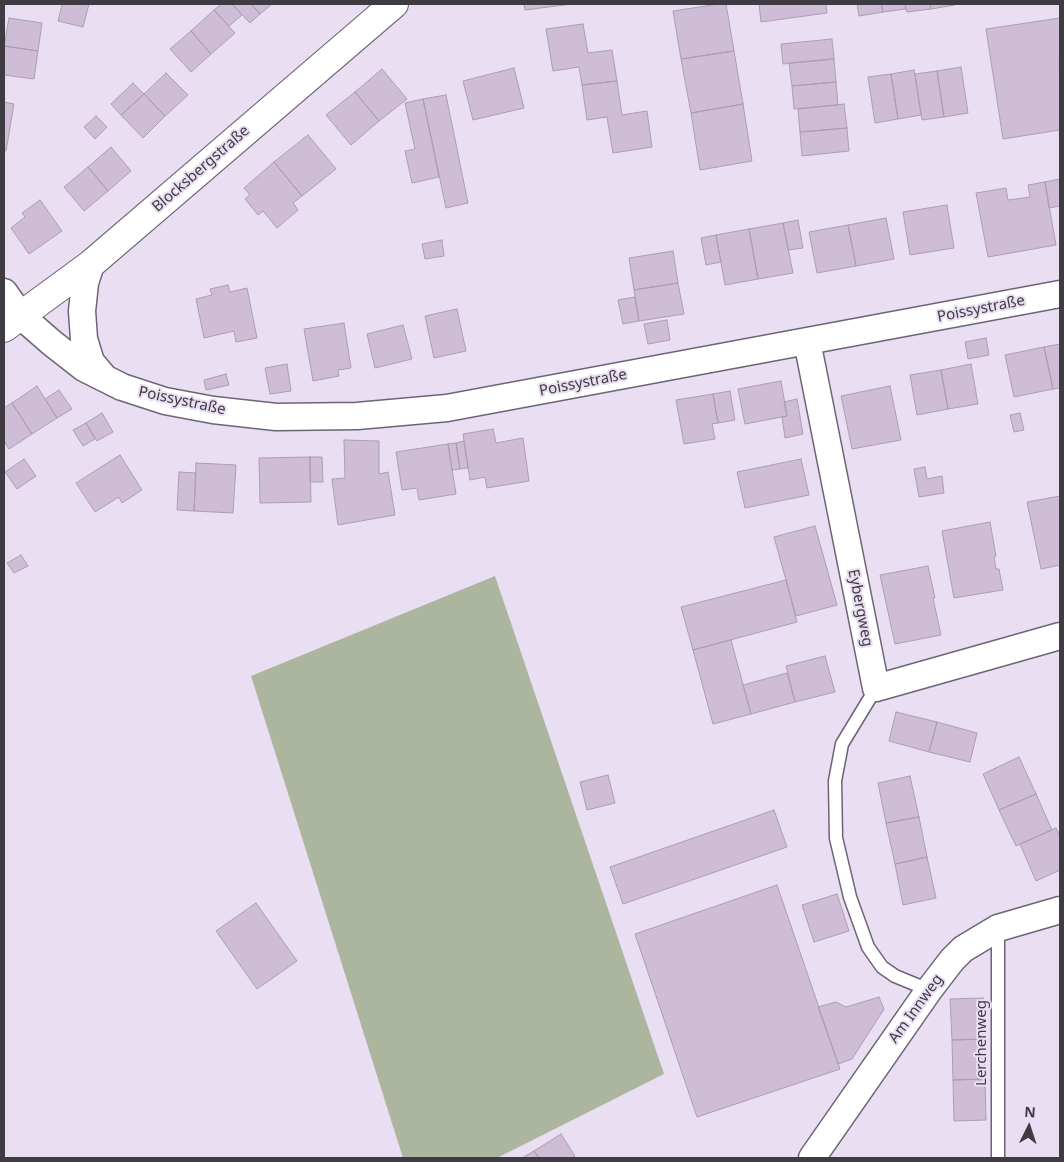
<!DOCTYPE html>
<html>
<head>
<meta charset="utf-8">
<style>
  body { margin:0 }
  #map { position:relative; width:1064px; height:1162px; overflow:hidden; background:#eadef2; font-family:"Noto Sans",sans-serif }
  canvas { display:block }
  .frame { position:absolute; inset:0; border:5px solid #3f3b43; pointer-events:none }
  .north { position:absolute; left:1004px; top:1102px; width:50px; height:50px; -webkit-text-stroke:4px #eadef2; paint-order:stroke; rotate:4deg; font-size:14px; font-weight:700; line-height:20px; text-align:center; color:#3f3b43 }
  .north::after { content:''; display:block; margin:auto; width:18px; height:22px; background:#3f3b43; clip-path:polygon(50% 0,100% 100%,50% 72%,0 100%) }
</style>
</head>
<body>
<div id="map">
<canvas width="1064" height="1162"></canvas>
<div class="frame"></div>
<div class="north">N</div>
</div>
<script>
const g = document.querySelector('canvas').getContext('2d');
g.lineJoin = 'round';
function fill(path, color) {
  g.fillStyle = color;
  g.fill(path, 'evenodd');
}
function poly(rows) {
  const path = new Path2D();
  for (const r of rows) {
    path.moveTo(r[0], r[1]);
    for (let i = 2; i < r.length; i += 2) path.lineTo(r[i], r[i + 1]);
  }
  return path;
}
function trace(path, color, width, dash) {
  g.strokeStyle = color;
  g.lineWidth = width;
  g.lineCap = dash ? 'butt' : 'round';
  g.setLineDash(dash || []);
  g.stroke(path);
}
function write(font, color, halo, rows, align = 'center') {
  g.font = font + ' "Noto Sans",sans-serif';
  g.lineWidth = 4;
  g.setLineDash([]);
  g.textBaseline = 'middle';
  g.strokeStyle = halo;
  g.fillStyle = color;
  for (const [text, x, y, turn = 0] of rows) {
    g.save();
    g.translate(x, y);
    g.rotate((+turn || 0) * Math.PI / 180);
    g.textAlign = isNaN(turn) ? turn : align;
    if (halo) g.strokeText(text, 0, 0);
    g.fillText(text, 0, 0);
    g.restore();
  }
}
fill(poly([
  [495,576,664,1074,497,1158,403,1158,251,676]
]), '#acb69f');
const building = poly([
  [60,4,89,4,83,27,58,21,62,5,60,4],
  [221,4,232,4,242,15,229,26,214,10,221,4],
  [232,4,251,4,260,14,250,23,232,4],
  [251,4,272,4,260,14,251,4],
  [524,4,572,4,525,10,524,4],
  [719,4,726,4,734,51,681,59,673,11,719,4],
  [759,4,826,4,827,13,761,22,759,4],
  [857,4,881,4,883,12,859,16,857,4],
  [881,4,905,4,906,9,883,12,881,4],
  [905,4,930,4,931,9,907,12,905,4],
  [930,4,955,4,955,5,931,9,930,4],
  [214,10,235,33,211,54,191,31,214,10],
  [9,18,42,23,38,51,4,46,9,18],
  [1060,18,1060,61,1059,62,1060,73,1060,130,1003,139,986,29,1060,18],
  [583,24,588,53,612,50,617,81,582,85,579,67,553,71,546,29,583,24],
  [191,31,211,54,191,72,170,49,191,31],
  [832,39,834,59,783,64,781,44,832,39],
  [4,46,38,51,34,79,4,75,4,46],
  [734,51,743,104,691,113,681,59,734,51],
  [834,59,836,82,792,86,789,63,834,59],
  [961,67,968,113,944,117,937,71,961,67],
  [514,68,524,108,473,120,463,81,514,68],
  [382,69,407,99,379,121,355,92,382,69],
  [914,70,921,115,898,119,891,74,914,70],
  [937,71,944,117,922,120,915,74,937,71],
  [166,73,188,95,165,116,144,94,166,73],
  [891,74,898,119,875,123,868,77,891,74],
  [617,81,622,115,647,111,652,147,613,153,607,117,587,120,582,85,617,81],
  [836,82,838,105,794,109,792,86,836,82],
  [133,83,144,94,121,115,111,104,133,83],
  [355,92,379,121,351,145,326,115,355,92],
  [144,94,165,116,143,138,121,115,144,94],
  [446,95,468,203,446,208,423,99,446,95],
  [423,99,439,177,412,183,405,151,415,149,405,103,423,99],
  [4,102,14,104,6,151,4,151,4,102],
  [743,104,752,161,700,170,691,113,743,104],
  [844,104,847,128,800,132,798,109,844,104],
  [96,116,107,127,95,139,84,127,96,116],
  [847,128,849,151,802,156,800,132,847,128],
  [308,135,336,169,302,196,274,162,308,135],
  [111,147,131,171,108,191,88,167,111,147],
  [274,162,302,196,293,203,298,210,277,228,263,211,258,215,245,199,250,195,244,188,274,162],
  [88,167,108,191,84,211,64,187,88,167],
  [1060,179,1060,206,1049,208,1045,182,1060,179],
  [1045,182,1056,245,988,257,976,193,1006,188,1008,200,1030,197,1028,185,1045,182],
  [40,200,62,231,29,254,11,228,25,217,22,213,40,200],
  [947,205,954,248,910,255,903,212,947,205],
  [886,218,894,259,856,266,848,225,886,218],
  [798,220,803,248,788,250,783,223,798,220],
  [783,223,793,273,758,279,749,229,783,223],
  [848,225,856,266,817,273,809,232,848,225],
  [749,229,758,279,725,285,716,235,749,229],
  [716,235,721,262,706,265,701,238,716,235],
  [442,240,444,256,425,259,422,244,442,240],
  [673,251,678,283,634,290,629,258,673,251],
  [678,283,684,314,639,321,634,290,678,283],
  [228,285,230,292,247,288,257,338,236,342,234,331,204,338,196,299,212,295,210,289,228,285],
  [635,297,639,321,623,324,618,300,635,297],
  [457,309,466,351,434,358,425,316,457,309],
  [667,320,670,340,648,344,644,324,667,320],
  [344,323,351,368,338,370,339,376,313,381,304,329,344,323],
  [403,325,412,359,375,368,367,334,403,325],
  [986,338,989,355,968,359,965,342,986,338],
  [1060,344,1060,388,1053,389,1044,347,1060,344],
  [1044,347,1053,389,1014,397,1005,355,1044,347],
  [287,364,291,391,270,394,265,368,287,364],
  [971,364,978,404,948,409,941,370,971,364],
  [941,370,948,409,917,415,910,375,941,370],
  [226,374,229,385,206,390,204,380,226,374],
  [781,381,787,416,745,424,738,389,781,381],
  [37,386,57,418,32,434,12,403,37,386],
  [890,386,901,440,852,449,841,396,890,386],
  [59,390,72,409,57,418,45,399,59,390],
  [730,391,735,420,718,423,713,394,730,391],
  [713,394,718,423,712,424,715,439,684,444,676,400,713,394],
  [797,399,803,434,785,438,782,417,787,416,784,402,797,399],
  [12,403,32,434,9,449,4,441,4,408,12,403],
  [102,413,113,432,97,441,86,423,102,413],
  [1020,413,1024,430,1014,432,1010,415,1020,413],
  [86,423,95,439,83,446,73,430,86,423],
  [493,429,496,443,523,438,529,481,487,488,485,477,470,480,463,434,493,429],
  [344,440,379,441,379,474,388,472,395,515,338,525,332,479,345,478,344,440],
  [464,441,468,468,460,469,456,443,464,441],
  [456,443,460,469,452,470,448,444,456,443],
  [448,444,456,494,419,500,417,488,402,490,396,452,448,444],
  [120,455,142,490,122,503,119,497,95,512,76,483,120,455],
  [310,457,322,457,323,482,310,482,310,457],
  [310,457,311,502,260,503,259,458,310,457],
  [24,459,36,476,17,489,5,472,24,459],
  [801,459,809,495,745,508,737,472,801,459],
  [196,463,236,465,233,513,194,511,196,463],
  [925,467,927,479,942,476,944,493,919,497,914,469,925,467],
  [179,472,196,473,194,511,177,510,179,472],
  [1060,496,1060,565,1041,569,1027,502,1060,496],
  [990,522,996,556,994,557,996,569,999,569,1003,590,954,598,942,531,990,522],
  [815,526,837,605,796,616,774,537,815,526],
  [21,555,28,566,14,573,7,563,21,555],
  [928,566,935,598,933,598,941,635,895,644,880,575,928,566],
  [786,580,797,622,693,650,681,607,786,580],
  [731,640,751,714,713,724,693,650,731,640],
  [825,656,835,692,795,702,786,666,825,656],
  [787,673,795,702,751,714,743,685,787,673],
  [896,712,937,722,929,752,889,741,896,712],
  [937,722,977,733,970,762,929,752,937,722],
  [1019,757,1036,794,999,810,983,774,1019,757],
  [608,775,615,803,587,810,580,782,608,775],
  [910,776,919,817,886,823,878,783,910,776],
  [1036,794,1052,830,1016,846,999,810,1036,794],
  [774,810,787,847,623,904,610,867,774,810],
  [919,817,927,857,895,864,886,823,919,817],
  [1056,828,1060,836,1060,870,1036,881,1020,844,1056,828],
  [927,857,936,898,903,905,895,864,927,857],
  [777,885,840,1069,697,1117,635,934,777,885],
  [837,894,849,931,814,942,802,905,837,894],
  [256,903,297,961,257,989,216,931,256,903],
  [879,997,884,1009,852,1059,838,1064,818,1007,836,1002,846,1007,879,997],
  [983,998,984,1039,952,1040,950,999,983,998],
  [984,1039,985,1079,953,1080,952,1040,984,1039],
  [985,1079,986,1120,954,1121,953,1080,985,1079],
  [561,1134,575,1156,571,1158,539,1158,534,1151,561,1134],
  [534,1151,539,1158,522,1158,534,1151]
]);
fill(building, '#cfbcd7');
trace(building, '#ab9eb1', 1);
const service = poly([
  [876,688,842,744,835,781,836,838,850,897,868,947,882,967,895,976,929,990],
  [998,928,998,1158]
]);
const minor = poly([
  [91,264,85,283,82,311,84,339,91,362,103,376],
  [4,292,21,316,52,343,84,368,122,387,165,401,213,410,276,417,357,416,447,408,1060,294],
  [807,341,876,688,1060,636],
  [812,1158,929,990,952,960,963,949,998,928,1060,910]
]);
const secondary = poly([
  [4,328,91,264,394,4]
]);
trace(service, '#6e6476', 15);
trace(minor, '#6e6476', 29);
trace(secondary, '#6e6476', 30);
trace(service, '#fff', 12);
trace(minor, '#fff', 26);
trace(secondary, '#fff', 28);
write('15px', '#3f3b43', '#eadef2', [
  ["Blocksbergstraße",201,169,-41],
  ["Poissystraße",981,309,-11],
  ["Poissystraße",583,383,-11],
  ["Poissystraße",182,401,12],
  ["Eybergweg",860,608,79],
  ["Am Innweg",916,1009,-54],
  ["Lerchenweg",982,1043,-90]
]);
</script>
</body>
</html>
